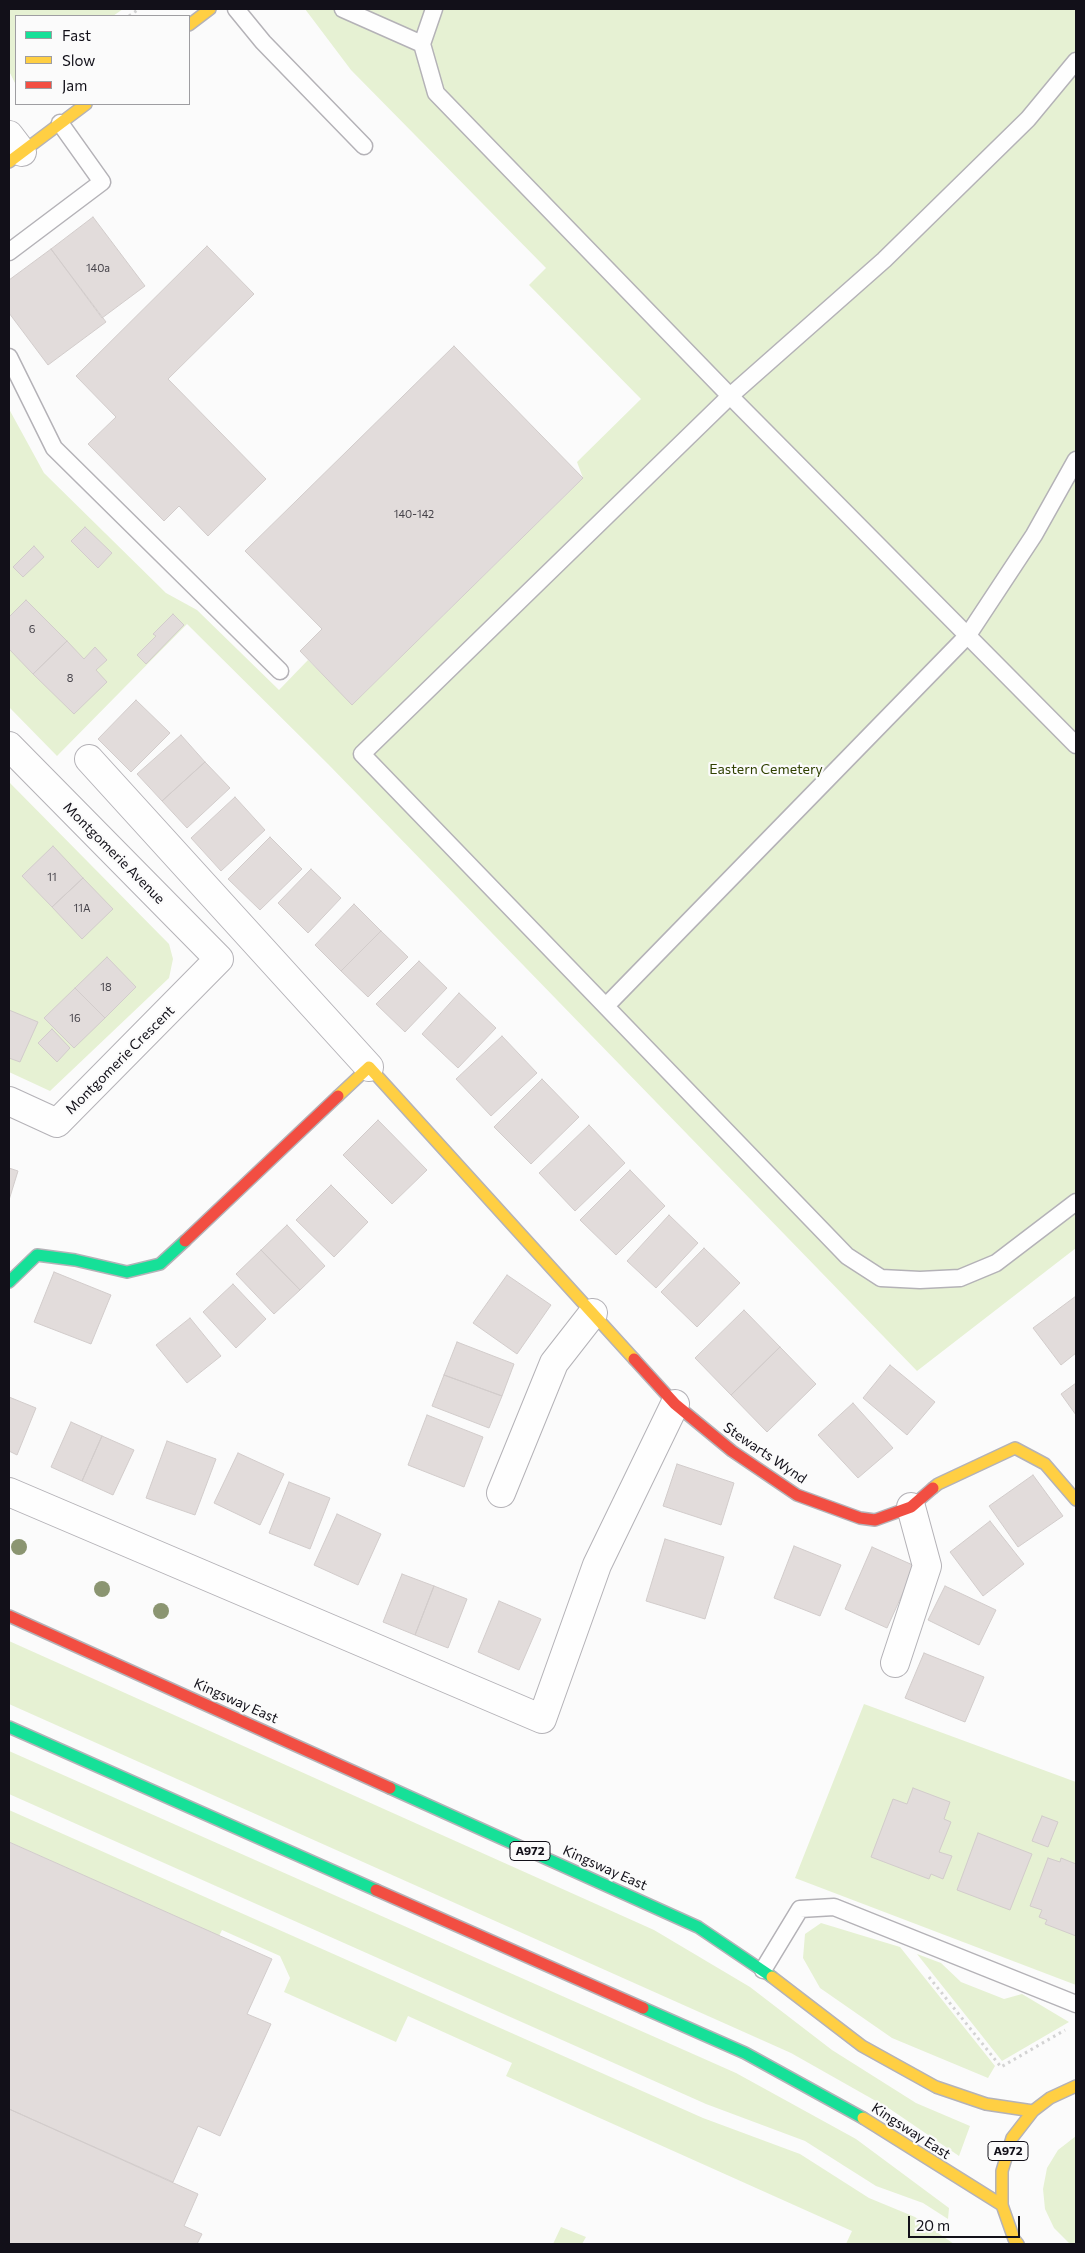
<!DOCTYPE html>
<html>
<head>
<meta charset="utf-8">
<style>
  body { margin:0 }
  #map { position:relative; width:1085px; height:2253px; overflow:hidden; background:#fbfbfb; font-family:Commissioner,sans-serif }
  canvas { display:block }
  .frame { position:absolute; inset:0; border:10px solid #121019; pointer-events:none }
  .legend { position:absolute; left:15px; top:15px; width:175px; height:90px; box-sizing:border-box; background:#fbfbfb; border:1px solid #9e9da1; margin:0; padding:6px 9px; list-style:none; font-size:15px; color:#121019 }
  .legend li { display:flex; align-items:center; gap:10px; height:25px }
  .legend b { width:25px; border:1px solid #9e9da1 }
  .scale { position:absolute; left:908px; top:2216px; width:112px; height:22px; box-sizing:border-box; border:2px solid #121019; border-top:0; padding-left:6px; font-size:15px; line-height:18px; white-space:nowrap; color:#121019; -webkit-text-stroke:4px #fbfbfb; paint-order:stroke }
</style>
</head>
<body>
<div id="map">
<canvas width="1085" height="2253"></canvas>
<div class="frame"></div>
<ul class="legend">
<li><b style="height:6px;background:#16e098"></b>Fast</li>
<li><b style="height:6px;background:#ffcf43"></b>Slow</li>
<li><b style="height:6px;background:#f24e42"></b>Jam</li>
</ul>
<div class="scale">20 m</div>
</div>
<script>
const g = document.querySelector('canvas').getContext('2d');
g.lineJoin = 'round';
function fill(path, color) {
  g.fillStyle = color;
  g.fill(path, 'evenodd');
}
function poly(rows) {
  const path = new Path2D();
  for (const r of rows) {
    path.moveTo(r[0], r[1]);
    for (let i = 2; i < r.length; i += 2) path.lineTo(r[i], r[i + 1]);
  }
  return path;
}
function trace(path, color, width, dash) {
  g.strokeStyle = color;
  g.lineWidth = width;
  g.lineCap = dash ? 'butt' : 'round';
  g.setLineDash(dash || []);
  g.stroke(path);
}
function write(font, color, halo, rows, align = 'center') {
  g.font = font + ' Commissioner,sans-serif';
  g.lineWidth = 4.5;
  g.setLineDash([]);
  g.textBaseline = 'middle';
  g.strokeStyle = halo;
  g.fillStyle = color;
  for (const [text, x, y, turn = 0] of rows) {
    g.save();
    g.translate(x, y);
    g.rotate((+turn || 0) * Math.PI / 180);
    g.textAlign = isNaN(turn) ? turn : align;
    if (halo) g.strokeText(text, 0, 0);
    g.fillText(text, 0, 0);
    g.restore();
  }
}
fill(poly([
  [9,9,123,9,113,16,16,16,16,85,9,71],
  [305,9,1076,9,1076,1248,917,1371,328,764,187,624,57,756,9,707,9,409,44,473,166,593,197,610,279,690,308,660,353,704,583,478,577,462,641,399,529,285,546,268,351,70],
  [9,782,169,944,173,959,169,978,50,1091,9,1072],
  [9,1641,654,1930,750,1987,832,2050,916,2103,970,2126,959,2156,890,2109,791,2053,9,1704],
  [864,1704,1076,1782,1076,1985,795,1878],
  [9,1751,736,2073,856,2139,949,2208,948,2219,923,2203,876,2186,805,2141,706,2104,9,1794],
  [9,1810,703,2118,800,2154,869,2198,915,2217,954,2244,846,2244,852,2231,506,2076,512,2063,408,2016,396,2042,284,1992,290,1978,280,1956,222,1930,219,1936,9,1842],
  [821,1923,900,1947,995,2066,988,2078,892,2038,820,1988,803,1958,805,1934],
  [917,1954,941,1963,961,1982,1004,1999,1022,1994,1069,2022,1002,2061],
  [1076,2136,1076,2244,1070,2244,1054,2228,1045,2209,1043,2189,1047,2168,1058,2150],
  [561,2227,586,2237,582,2244,553,2244]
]), '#e6f1d3');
const building = poly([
  [93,217,145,286,102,318,51,249,93,217],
  [207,246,254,294,168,379,266,479,208,536,179,506,164,521,88,444,116,417,76,376,207,246],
  [51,249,106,322,48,365,9,313,9,280,51,249],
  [454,346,583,478,352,705,300,651,322,629,245,551,454,346],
  [85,527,112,553,98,568,71,541,85,527],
  [34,546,44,557,23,577,13,567,34,546],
  [26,600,67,641,33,674,9,649,9,617,26,600],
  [173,614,184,625,146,664,137,655,156,636,153,634,173,614],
  [67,641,84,659,95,647,107,660,96,670,107,682,74,714,33,674,67,641],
  [136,700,170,733,131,772,98,739,136,700],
  [181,735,205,762,162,801,137,774,181,735],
  [205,762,230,788,187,828,162,801,205,762],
  [235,797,265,830,221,871,191,838,235,797],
  [270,837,302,869,260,910,228,879,270,837],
  [53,846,83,878,52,907,22,876,53,846],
  [311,869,341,898,308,933,278,903,311,869],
  [83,878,113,909,82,939,52,907,83,878],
  [354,904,381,931,341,971,315,945,354,904],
  [381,931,408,957,368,997,341,971,381,931],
  [107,957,136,987,105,1018,75,988,107,957],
  [419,961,447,988,405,1032,376,1004,419,961],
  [75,988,105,1018,74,1048,44,1018,75,988],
  [459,993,496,1028,458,1068,422,1034,459,993],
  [9,1010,38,1022,20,1062,9,1058,9,1010],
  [52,1029,70,1048,57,1062,38,1043,52,1029],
  [502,1036,537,1073,491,1116,456,1079,502,1036],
  [542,1079,579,1117,531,1164,494,1127,542,1079],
  [378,1120,427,1170,392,1204,343,1155,378,1120],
  [589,1125,625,1163,575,1211,539,1173,589,1125],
  [9,1168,18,1171,9,1200,9,1168],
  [630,1170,665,1206,616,1255,580,1220,630,1170],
  [331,1185,368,1222,334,1257,296,1220,331,1185],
  [669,1215,698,1243,656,1288,627,1261,669,1215],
  [287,1225,325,1266,300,1290,261,1250,287,1225],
  [704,1248,740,1283,697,1327,661,1292,704,1248],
  [261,1250,300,1290,274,1314,236,1274,261,1250],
  [54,1272,111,1295,91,1344,34,1322,54,1272],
  [507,1275,551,1305,517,1354,473,1323,507,1275],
  [233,1284,266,1319,236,1348,203,1312,233,1284],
  [1076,1296,1076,1353,1061,1365,1033,1328,1076,1296],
  [744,1310,780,1347,731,1395,695,1358,744,1310],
  [190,1318,221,1356,187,1383,156,1345,190,1318],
  [457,1342,514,1364,502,1396,444,1375,457,1342],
  [780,1347,816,1384,767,1432,731,1395,780,1347],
  [890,1365,935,1402,907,1435,863,1398,890,1365],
  [444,1375,502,1396,489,1428,432,1406,444,1375],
  [1076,1383,1076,1415,1061,1394,1076,1383],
  [9,1397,36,1408,17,1455,9,1451,9,1397],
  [853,1403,893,1448,858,1478,818,1435,853,1403],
  [427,1415,483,1437,464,1487,408,1465,427,1415],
  [71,1422,102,1436,82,1481,51,1467,71,1422],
  [102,1436,134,1450,113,1495,82,1481,102,1436],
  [167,1441,216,1459,195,1515,146,1498,167,1441],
  [238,1453,284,1474,260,1525,214,1503,238,1453],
  [677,1464,734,1483,721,1525,663,1506,677,1464],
  [1033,1475,1063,1516,1018,1547,989,1506,1033,1475],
  [289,1482,330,1498,310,1549,269,1533,289,1482],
  [337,1514,381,1534,358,1585,314,1565,337,1514],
  [990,1521,1024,1564,983,1596,950,1552,990,1521],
  [665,1539,724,1557,705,1619,646,1601,665,1539],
  [794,1546,841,1565,820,1616,774,1598,794,1546],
  [872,1547,915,1566,887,1628,845,1609,872,1547],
  [402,1574,434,1586,415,1635,383,1622,402,1574],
  [434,1586,467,1599,448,1648,415,1635,434,1586],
  [945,1586,996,1610,979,1645,928,1620,945,1586],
  [499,1601,541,1619,519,1670,478,1652,499,1601],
  [924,1653,984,1677,965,1722,905,1698,924,1653],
  [913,1788,950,1802,944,1819,951,1822,939,1852,952,1856,943,1879,931,1874,929,1879,871,1857,893,1799,907,1804,913,1788],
  [1042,1816,1058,1822,1048,1847,1032,1841,1042,1816],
  [978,1833,1032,1854,1010,1910,957,1890,978,1833],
  [9,1842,272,1959,247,2014,271,2024,220,2136,198,2126,173,2182,9,2109,9,1842],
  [1048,1858,1060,1862,1061,1858,1076,1864,1076,1936,1045,1924,1047,1920,1039,1917,1042,1910,1030,1906,1048,1858],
  [9,2109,198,2194,184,2226,202,2234,197,2244,9,2244,9,2109]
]);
fill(building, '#e2dcdb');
trace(building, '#d2cccb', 1);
const lane = poly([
  [236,9,263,42,364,146],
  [343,9,422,44],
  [434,9,422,44,436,93,730,396,1076,745],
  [1076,61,1028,119,884,260,730,396,362,754,847,1256,881,1278,920,1280,960,1278,996,1263,1076,1202],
  [9,252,102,182,60,123],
  [9,357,54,448,280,671],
  [606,1006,968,635,1034,535,1076,460],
  [763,1970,800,1909,834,1907,1076,2004]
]);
const street = poly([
  [9,135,22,152],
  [9,746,219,959,57,1123,9,1101],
  [89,759,369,1067],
  [9,1492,542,1719,597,1565,675,1404],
  [501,1493,554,1363,593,1313],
  [895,1663,927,1566,911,1507]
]);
const fast = poly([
  [9,1282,37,1255,75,1260,127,1272,160,1264,185,1241],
  [9,1727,376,1890],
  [390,1788,698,1927,772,1977],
  [643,2008,745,2053,863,2118]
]);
const slow = poly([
  [189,25,210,9],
  [9,162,86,104],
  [338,1096,369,1067,634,1359],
  [933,1488,938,1484,1015,1448,1045,1464,1076,1500],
  [772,1977,862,2046,936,2087,986,2104,1033,2111],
  [863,2118,1002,2205],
  [1018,2244,1014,2239,1002,2205,1002,2171,1012,2138,1033,2111,1050,2098,1076,2086]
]);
const jam = poly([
  [185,1241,338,1096],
  [634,1359,675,1404,732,1451,797,1495,860,1518,875,1520,911,1507,933,1488],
  [9,1616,390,1788],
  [376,1890,643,2008]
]);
trace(lane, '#b4b2b7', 19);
trace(street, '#b4b2b7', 30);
trace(fast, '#b4b2b7', 14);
trace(slow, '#b4b2b7', 14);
trace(jam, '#b4b2b7', 14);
trace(poly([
  [129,16,139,9],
  [929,1977,1001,2067,1065,2030]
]), '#d3d3d3', 3, [2.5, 4]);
trace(lane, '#fefefe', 16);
trace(street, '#fefefe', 28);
trace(fast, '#16e098', 11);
trace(slow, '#ffcf43', 11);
trace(jam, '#f24e42', 11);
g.fillStyle = '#8b9571';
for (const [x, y] of [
  [19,1547],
  [102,1589],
  [161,1611]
]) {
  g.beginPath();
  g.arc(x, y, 8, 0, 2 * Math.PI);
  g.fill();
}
write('11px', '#46434a', null, [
  ["140a",98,268],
  ["140-142",414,514],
  ["6",32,629],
  ["8",70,678],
  ["11",52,877],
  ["11A",82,908],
  ["18",106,987],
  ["16",75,1018]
]);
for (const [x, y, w] of [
  [530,1851,40],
  [1008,2151,40]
]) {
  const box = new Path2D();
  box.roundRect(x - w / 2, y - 9.5, w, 19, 4);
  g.fillStyle = '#fbfbfb';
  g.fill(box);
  trace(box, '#121019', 1);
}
write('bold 12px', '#121019', null, [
  ["A972",530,1851],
  ["A972",1008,2151]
]);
write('14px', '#304100', '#fbfbfb', [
  ["Eastern Cemetery",766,769]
]);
write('14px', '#121019', '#fbfbfb', [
  ["Montgomerie Avenue",114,853,45],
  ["Montgomerie Crescent",120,1060,-45],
  ["Stewarts Wynd",765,1453,34],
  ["Kingsway East",236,1701,24],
  ["Kingsway East",605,1868,24],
  ["Kingsway East",911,2131,33]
]);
</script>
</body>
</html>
